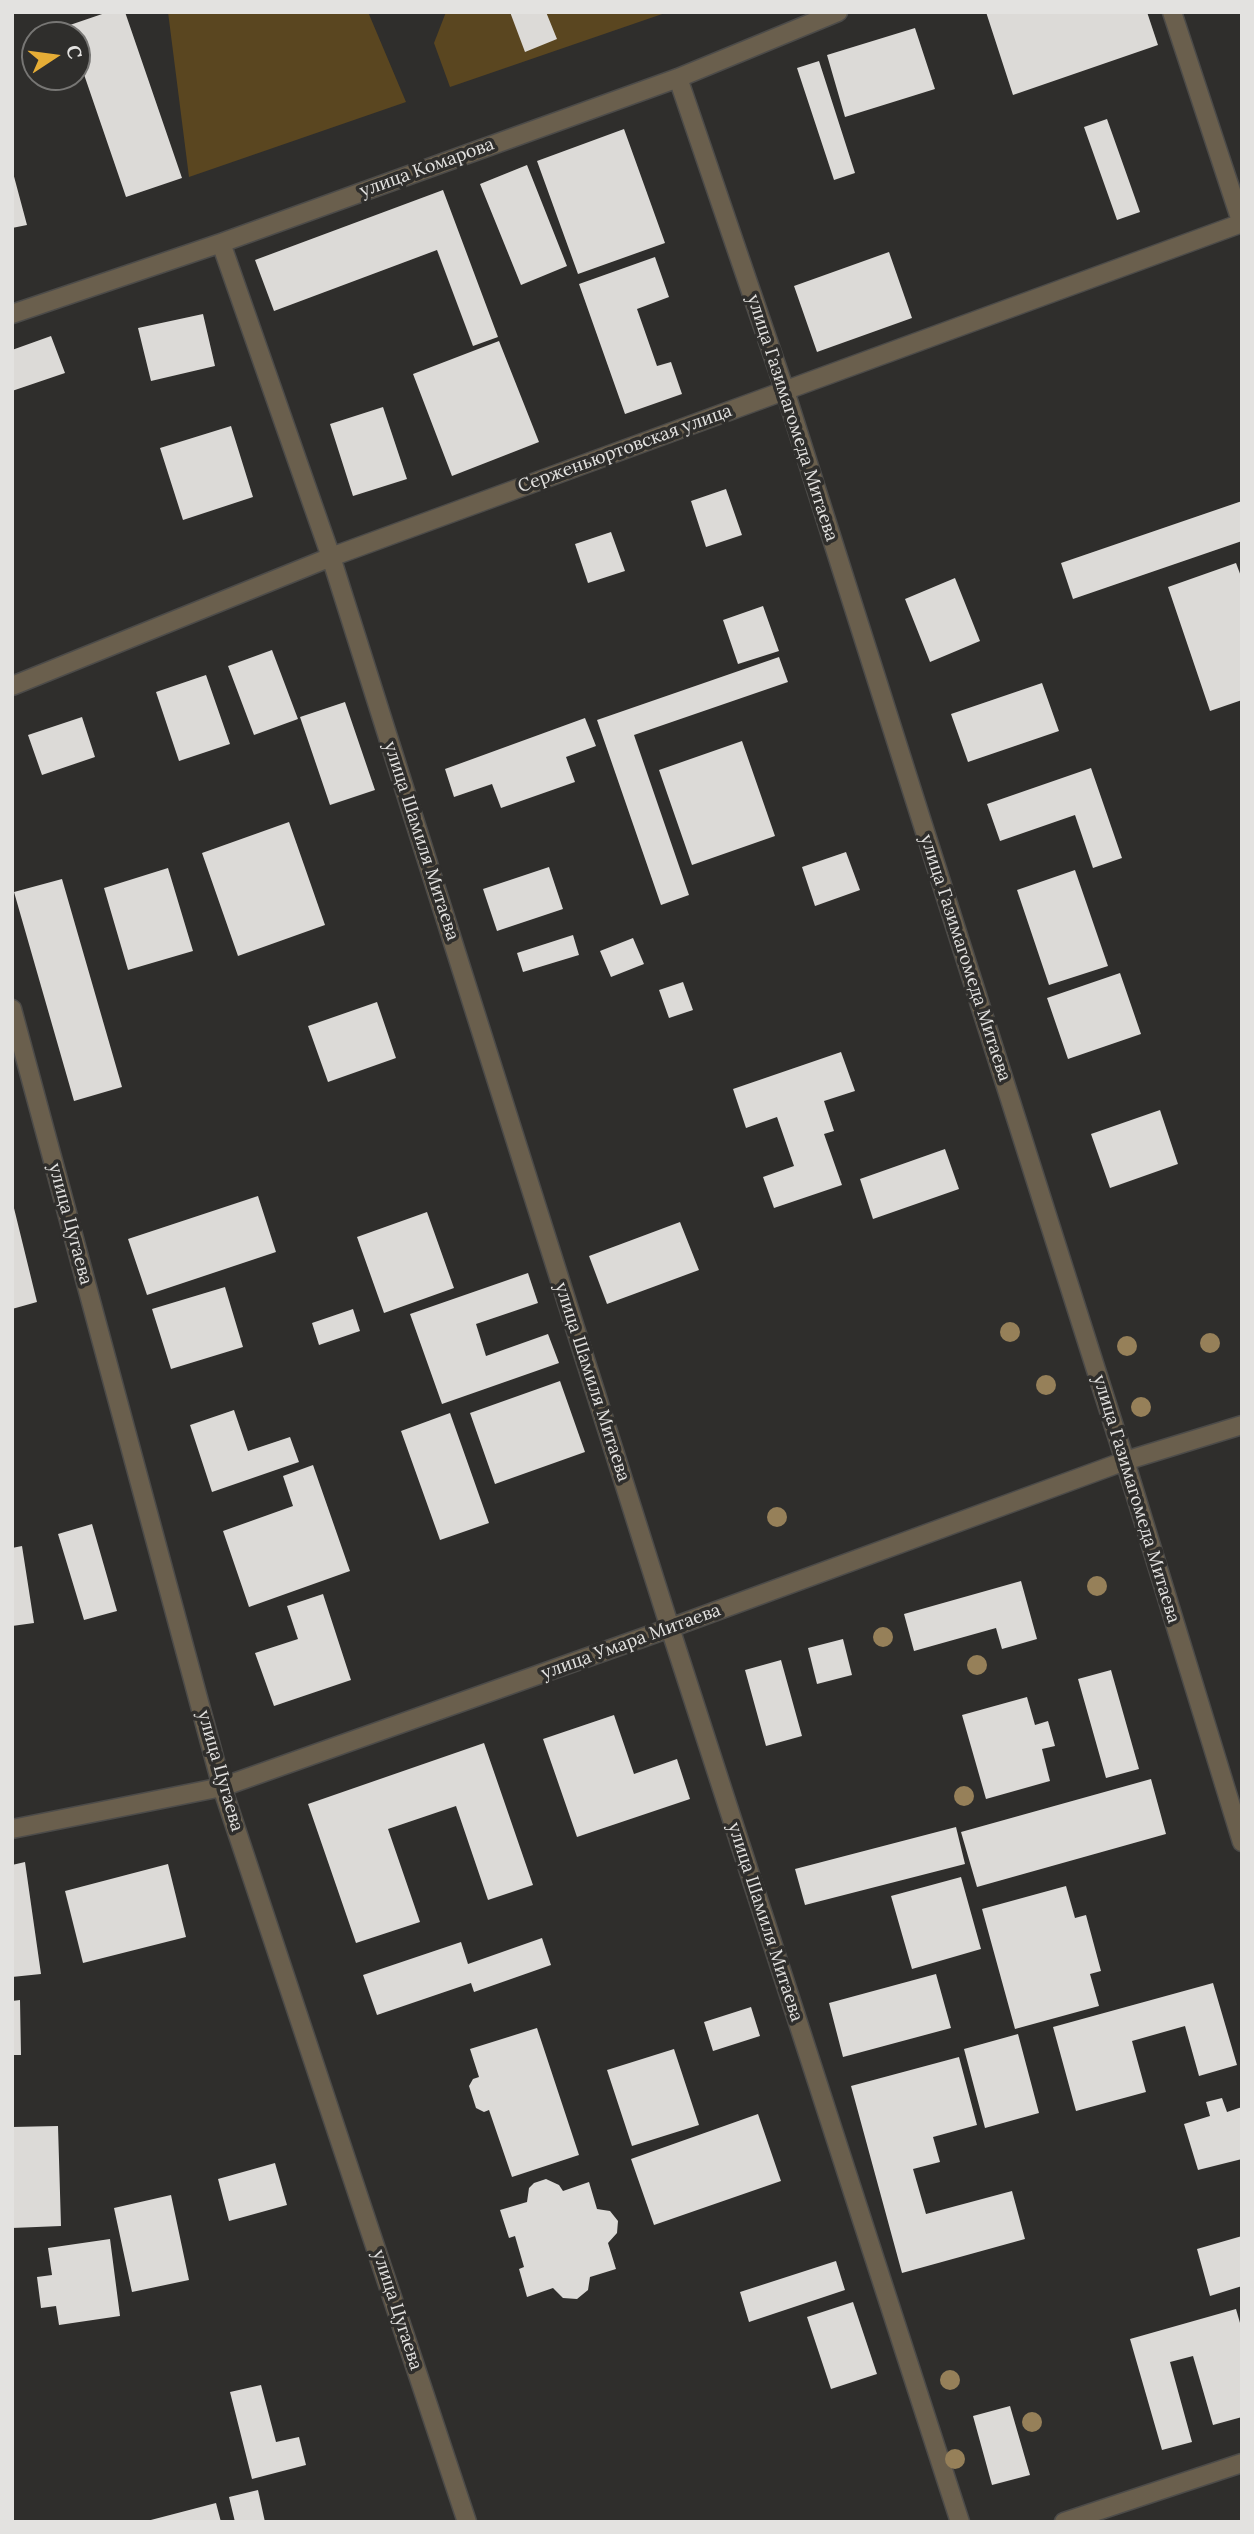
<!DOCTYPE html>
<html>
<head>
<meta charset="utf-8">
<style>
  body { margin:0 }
  #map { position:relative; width:1254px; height:2534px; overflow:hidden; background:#2f2e2c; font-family:Lora,serif }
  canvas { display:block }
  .frame { position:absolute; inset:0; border:14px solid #e3e2e0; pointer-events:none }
  .north { position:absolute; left:21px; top:21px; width:70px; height:70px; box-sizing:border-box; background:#2f2e2c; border:2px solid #777674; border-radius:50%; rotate:77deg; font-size:19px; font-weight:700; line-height:28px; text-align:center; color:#e3e2e0 }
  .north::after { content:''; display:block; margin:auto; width:24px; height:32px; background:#e6ad36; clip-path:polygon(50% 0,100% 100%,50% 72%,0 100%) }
</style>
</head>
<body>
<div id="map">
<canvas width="1254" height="2534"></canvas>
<div class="frame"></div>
<div class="north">С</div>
</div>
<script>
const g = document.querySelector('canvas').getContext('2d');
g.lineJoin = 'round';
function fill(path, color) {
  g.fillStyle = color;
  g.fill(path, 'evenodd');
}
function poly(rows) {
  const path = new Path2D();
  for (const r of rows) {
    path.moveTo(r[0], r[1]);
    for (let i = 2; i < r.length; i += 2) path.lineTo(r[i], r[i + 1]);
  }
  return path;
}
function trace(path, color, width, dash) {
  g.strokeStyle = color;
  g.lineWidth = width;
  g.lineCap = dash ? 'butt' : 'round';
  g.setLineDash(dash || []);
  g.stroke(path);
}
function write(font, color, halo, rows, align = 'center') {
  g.font = font + ' Lora,serif';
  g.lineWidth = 7;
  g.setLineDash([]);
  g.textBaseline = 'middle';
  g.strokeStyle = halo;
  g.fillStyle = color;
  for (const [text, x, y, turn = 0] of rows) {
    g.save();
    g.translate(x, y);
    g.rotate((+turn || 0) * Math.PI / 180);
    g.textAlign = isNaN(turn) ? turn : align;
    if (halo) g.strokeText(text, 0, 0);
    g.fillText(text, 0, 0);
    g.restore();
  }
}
fill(poly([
  [168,12,368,12,406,102,189,177],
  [446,12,668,12,450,87,434,43]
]), '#5a4620');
fill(poly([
  [108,12,125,12,182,178,126,197,77,54,77,35,70,35,67,26],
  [510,12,546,12,557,39,525,52],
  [986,12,1147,12,1158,45,1013,95],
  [915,28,935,89,845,117,827,55],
  [819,61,855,173,834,180,797,68],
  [1107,119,1140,212,1117,220,1084,127],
  [624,129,665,243,578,274,537,161],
  [527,165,567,266,521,285,480,184],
  [12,169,27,225,12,228],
  [443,190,498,337,473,346,437,250,274,311,255,260],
  [889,252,912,318,817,352,794,286],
  [655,257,669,297,637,309,657,366,671,362,682,394,625,414,579,284],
  [203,314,215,366,151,381,138,328],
  [51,336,65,373,12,391,12,350],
  [499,341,539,442,452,476,413,374],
  [383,407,407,479,353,496,330,424],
  [231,426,253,497,183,520,160,448],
  [726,489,742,535,706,547,691,501],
  [1242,501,1242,541,1073,599,1061,563],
  [611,532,625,571,588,583,575,544],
  [1236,563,1242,579,1242,700,1210,711,1168,587],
  [955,578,980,641,930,662,905,599],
  [763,606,779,651,738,664,723,620],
  [272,650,298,719,254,735,228,666],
  [779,657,788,682,634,735,689,895,661,905,597,720],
  [206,675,230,744,179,761,156,692],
  [1042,683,1059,731,968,762,951,714],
  [345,702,375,790,330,805,300,717],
  [82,717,95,757,42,775,28,735],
  [585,718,596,746,566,757,575,782,501,808,492,784,454,797,445,769],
  [742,741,775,836,692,865,659,770],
  [1091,768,1122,858,1093,868,1075,815,1000,841,987,804],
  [289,822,325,925,238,956,202,853],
  [846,852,860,890,815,906,802,867],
  [549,867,563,909,497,931,483,889],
  [168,868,193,951,128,970,104,888],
  [1075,870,1108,966,1049,985,1017,890],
  [62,879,122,1087,74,1101,14,892],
  [573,935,579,955,523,972,517,953],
  [633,938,644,964,611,977,600,951],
  [1120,973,1141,1034,1068,1059,1047,998],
  [683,982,693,1010,669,1018,659,990],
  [377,1002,396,1058,328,1082,308,1026],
  [841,1052,855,1091,824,1101,834,1131,824,1134,842,1185,774,1208,763,1177,794,1166,777,1117,746,1128,733,1089],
  [1160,1110,1178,1164,1110,1188,1091,1134],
  [945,1149,959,1189,873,1219,860,1179],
  [258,1196,276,1252,147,1295,128,1239],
  [12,1200,37,1302,12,1309],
  [427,1212,454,1288,384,1313,357,1237],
  [680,1222,699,1270,607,1304,589,1256],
  [528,1273,538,1303,476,1324,486,1356,548,1334,559,1363,442,1404,410,1314],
  [225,1287,243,1347,171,1369,152,1309],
  [353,1309,360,1331,319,1345,312,1323],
  [560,1381,585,1452,495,1484,470,1413],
  [234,1410,248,1451,290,1437,299,1462,212,1492,190,1425],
  [450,1413,489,1523,440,1540,401,1431],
  [313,1465,350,1571,249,1607,223,1531,293,1506,283,1476],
  [92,1524,117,1611,84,1620,58,1534],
  [22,1546,34,1623,12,1626,12,1548],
  [1021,1581,1037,1639,1002,1649,996,1628,914,1651,904,1614],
  [323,1594,351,1680,274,1706,255,1653,298,1639,287,1606],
  [843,1639,852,1675,817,1684,808,1648],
  [781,1660,802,1736,766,1746,745,1670],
  [1111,1670,1139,1769,1106,1778,1078,1679],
  [1027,1697,1035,1725,1048,1721,1055,1746,1042,1749,1050,1781,986,1799,962,1715],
  [614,1715,634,1774,677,1759,690,1799,577,1837,543,1739],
  [484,1743,533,1885,488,1900,456,1806,388,1829,420,1922,356,1943,308,1804],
  [1151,1779,1166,1834,977,1887,961,1832],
  [956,1827,965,1864,805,1905,795,1869],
  [25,1862,41,1974,12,1977,12,1865],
  [168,1864,186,1937,83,1963,65,1891],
  [961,1877,981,1949,912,1969,891,1896],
  [1066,1886,1075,1918,1086,1915,1101,1971,1090,1974,1099,2006,1015,2029,982,1909],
  [542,1938,551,1965,474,1992,471,1983,377,2015,363,1975,461,1942,468,1964],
  [936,1974,951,2028,843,2057,829,2003],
  [1213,1983,1237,2065,1199,2076,1185,2026,1132,2041,1146,2092,1076,2111,1053,2027],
  [20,2000,21,2055,12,2055,12,2001],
  [751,2007,760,2036,713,2051,704,2022],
  [537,2028,579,2155,512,2177,489,2110,484,2112,476,2108,469,2086,473,2079,479,2077,470,2049],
  [1018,2034,1039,2113,985,2128,964,2049],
  [674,2049,699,2125,632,2146,607,2070],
  [959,2057,977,2125,933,2137,940,2162,913,2169,926,2214,1012,2191,1025,2239,902,2273,851,2086],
  [1222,2098,1227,2112,1242,2107,1242,2159,1198,2170,1184,2124,1210,2116,1206,2102],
  [758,2114,781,2181,654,2225,631,2159],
  [58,2126,61,2226,12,2228,12,2127],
  [275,2163,287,2205,229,2221,218,2179],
  [546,2179,559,2185,563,2191,589,2182,597,2209,610,2211,618,2221,617,2233,608,2243,616,2269,590,2277,588,2290,577,2299,563,2298,553,2288,527,2297,519,2269,524,2267,515,2236,509,2238,500,2210,527,2202,529,2188,534,2183],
  [171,2195,189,2280,132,2292,114,2208],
  [1242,2236,1242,2286,1210,2296,1197,2249],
  [110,2239,120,2316,59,2325,56,2306,41,2308,37,2277,52,2275,48,2248],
  [836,2261,845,2290,749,2322,740,2292],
  [853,2302,877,2374,831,2389,807,2317],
  [1236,2309,1242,2330,1242,2417,1213,2425,1193,2356,1170,2362,1192,2442,1162,2450,1130,2339],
  [261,2385,276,2442,299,2437,306,2465,252,2479,230,2392],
  [1010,2406,1030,2475,992,2485,973,2416],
  [258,2490,265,2522,235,2522,229,2497],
  [216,2503,221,2522,147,2522,147,2521]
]), '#dcdad7');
const minor = poly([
  [1172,12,1242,224],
  [678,78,785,391,1125,1461,1242,1842],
  [221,243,331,557,670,1628,960,2522],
  [12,314,221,243,678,78,838,12],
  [12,686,331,557,1242,223],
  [12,1009,222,1787,467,2522],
  [12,1829,222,1787,670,1628,1125,1461,1242,1425],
  [1064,2522,1242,2463]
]);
trace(minor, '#4c4b49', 21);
trace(minor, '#6a5f4d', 18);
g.fillStyle = '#968059';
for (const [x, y] of [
  [1010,1332],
  [1210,1343],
  [1127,1346],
  [1046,1385],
  [1141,1407],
  [777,1517],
  [1097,1586],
  [883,1637],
  [977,1665],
  [964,1796],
  [950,2380],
  [1032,2422],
  [955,2459]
]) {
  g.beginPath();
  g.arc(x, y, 10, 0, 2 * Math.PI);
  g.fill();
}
write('18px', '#e3e2e0', '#2f2e2c', [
  ["улица Комарова",427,168,-20],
  ["улица Газимагомеда Митаева",792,418,72],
  ["Серженьюртовская улица",625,449,-20],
  ["улица Шамиля Митаева",421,841,72],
  ["улица Газимагомеда Митаева",965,958,72],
  ["улица Цугаева",70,1224,75],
  ["улица Шамиля Митаева",592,1382,72],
  ["улица Газимагомеда Митаева",1136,1499,73],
  ["улица Умара Митаева",631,1642,-20],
  ["улица Цугаева",220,1771,74],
  ["улица Шамиля Митаева",765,1922,72],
  ["улица Цугаева",397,2310,72]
]);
</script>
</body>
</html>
